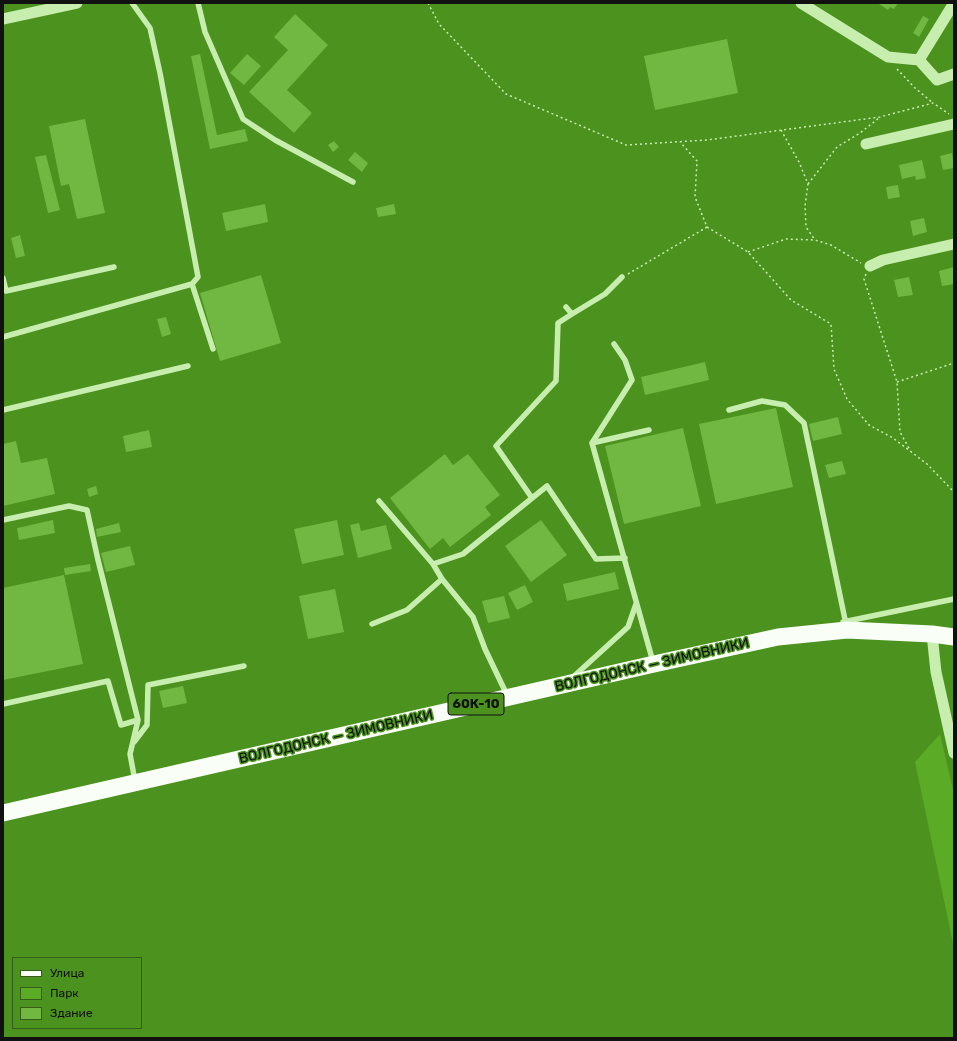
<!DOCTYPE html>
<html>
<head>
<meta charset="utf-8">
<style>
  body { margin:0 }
  #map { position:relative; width:957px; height:1041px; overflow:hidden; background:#4b921e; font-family:Rubik,sans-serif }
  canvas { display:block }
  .frame { position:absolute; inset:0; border:4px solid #111; pointer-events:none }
  .legend { position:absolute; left:12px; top:957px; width:130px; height:72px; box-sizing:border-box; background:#4b921e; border:1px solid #345e19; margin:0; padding:5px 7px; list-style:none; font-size:12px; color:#111 }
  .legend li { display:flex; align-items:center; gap:8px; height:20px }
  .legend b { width:20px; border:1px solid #345e19 }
</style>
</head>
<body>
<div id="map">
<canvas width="957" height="1041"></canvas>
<div class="frame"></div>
<ul class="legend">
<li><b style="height:5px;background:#f9fff6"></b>Улица</li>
<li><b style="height:11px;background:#5cab27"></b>Парк</li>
<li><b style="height:11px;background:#71b842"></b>Здание</li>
</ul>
</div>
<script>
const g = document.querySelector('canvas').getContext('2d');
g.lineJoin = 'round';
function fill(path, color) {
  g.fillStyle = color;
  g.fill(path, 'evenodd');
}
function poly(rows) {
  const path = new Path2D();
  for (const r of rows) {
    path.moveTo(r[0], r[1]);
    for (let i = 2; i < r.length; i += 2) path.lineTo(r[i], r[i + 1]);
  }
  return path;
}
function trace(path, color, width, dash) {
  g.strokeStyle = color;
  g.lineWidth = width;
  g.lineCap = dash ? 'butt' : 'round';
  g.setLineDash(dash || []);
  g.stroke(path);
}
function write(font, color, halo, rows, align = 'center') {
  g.font = font + ' Rubik,sans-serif';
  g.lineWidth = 3;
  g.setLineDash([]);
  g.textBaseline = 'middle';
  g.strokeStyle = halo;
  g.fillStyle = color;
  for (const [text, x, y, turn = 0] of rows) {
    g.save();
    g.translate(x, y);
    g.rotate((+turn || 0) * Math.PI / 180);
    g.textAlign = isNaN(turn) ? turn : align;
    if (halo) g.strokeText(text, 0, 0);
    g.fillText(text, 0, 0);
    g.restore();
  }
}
fill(poly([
  [940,734,954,794,954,948,915,762]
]), '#5cab27');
fill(poly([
  [880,3,898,3,894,9,890,7,888,10,879,4],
  [295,14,328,45,287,90,312,113,294,133,249,92,288,50,274,37],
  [923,16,929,19,919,37,913,33],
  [727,39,738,93,655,110,644,56],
  [200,54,217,135,245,129,248,141,210,149,191,56],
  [247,54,261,66,244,85,230,73],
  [85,119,105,213,77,219,69,184,61,186,49,126],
  [334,141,339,147,333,152,328,145],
  [355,152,368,163,362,172,348,160],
  [952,153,954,168,943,170,940,156],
  [46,155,60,210,48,213,35,157],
  [922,160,926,178,916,180,915,176,902,179,899,165],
  [898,185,900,197,888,199,886,187],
  [265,204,268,222,226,231,222,213],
  [394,204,396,214,378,217,376,208],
  [924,218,927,232,913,236,910,221],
  [20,235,25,256,16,258,11,238],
  [954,267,954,284,942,286,939,271],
  [261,275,281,343,220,361,200,293],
  [909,277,913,295,898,297,894,280],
  [166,317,171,334,162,337,157,319],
  [705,362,709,380,645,395,641,377],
  [776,408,793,487,716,504,699,424],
  [838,417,842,434,813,441,809,424],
  [683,428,701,506,624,524,605,446],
  [149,430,152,447,126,452,123,436],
  [16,441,21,463,47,458,55,494,3,506,3,444],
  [445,454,453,465,468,454,500,495,485,507,491,515,450,547,443,538,430,549,390,498],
  [842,461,846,474,829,478,825,465],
  [96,486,98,494,89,497,87,489],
  [53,520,55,533,19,540,17,528],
  [337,520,344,555,302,564,294,529],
  [541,520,567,555,531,582,505,546],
  [119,523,121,532,97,537,96,529],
  [359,523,361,531,386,525,392,549,358,558,350,525],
  [130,546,135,565,106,572,101,553],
  [90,564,91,571,65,575,64,568],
  [615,572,619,589,567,601,563,584],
  [64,575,83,664,3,680,3,588],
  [525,585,533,602,517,610,508,593],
  [335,589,344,632,308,639,299,596],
  [504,596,510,618,488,623,482,601],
  [183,686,187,703,163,708,159,691]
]), '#71b842');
trace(poly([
  [428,3,439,24,506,94,626,145,707,140,880,117,933,103,949,114],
  [897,69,915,88,933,103],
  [781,130,799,162,808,184,805,206,806,227,815,240],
  [808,184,837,147,860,133,879,118],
  [707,227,748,252,791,300,831,324,834,369,847,399,869,425,893,438,927,464,954,492],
  [748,252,786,239,815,240,831,245,861,263],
  [628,274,707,227,695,197,697,161,680,142],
  [866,274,864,279,897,382,900,432,910,450],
  [897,382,954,363]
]), '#c8eeaf', 1.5, [2, 3]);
trace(poly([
  [132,3,150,28,160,73,198,277,192,284,213,349],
  [198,3,205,32,243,119,275,140,353,182],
  [3,278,6,291,114,267],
  [566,307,572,314,605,294,622,277],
  [3,337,192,284],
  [3,410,188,366],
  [729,410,762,401,785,405,804,423,847,629],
  [649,430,592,443,653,662],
  [592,443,632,380,625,360,614,344],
  [532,498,496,446,556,381,558,323,572,314],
  [3,520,69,506,87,510,98,560,138,720,130,754,135,781],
  [433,564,463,554,547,486,596,559,625,558],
  [442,579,473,617,485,649,507,695],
  [843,622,954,599],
  [372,624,407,610,442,579,433,564,379,501],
  [572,678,628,627,636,604],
  [3,704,108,681,121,725,138,720],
  [134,742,147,725,148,685,244,666]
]), '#c8eeaf', 5.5);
trace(poly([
  [801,3,888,57,919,60,937,80,954,74],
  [3,19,77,3],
  [919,60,954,3],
  [866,144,954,124],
  [870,266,883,260,954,244],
  [932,634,936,672,954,753]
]), '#c8eeaf', 11);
trace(poly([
  [3,813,654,664,778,637,847,630,932,634,954,637]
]), '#f9fff6', 17);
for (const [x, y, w] of [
  [476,704,56]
]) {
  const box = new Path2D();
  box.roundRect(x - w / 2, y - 11, w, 22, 3);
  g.fillStyle = '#4b921e';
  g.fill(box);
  trace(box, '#111', 1);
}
write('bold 13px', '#111', null, [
  ["60К-10",476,704]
]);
write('14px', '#111', '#4b921e', [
  ["ВОЛГОДОНСК — ЗИМОВНИКИ",652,665,-13],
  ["ВОЛГОДОНСК — ЗИМОВНИКИ",336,737,-13]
]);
</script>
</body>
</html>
